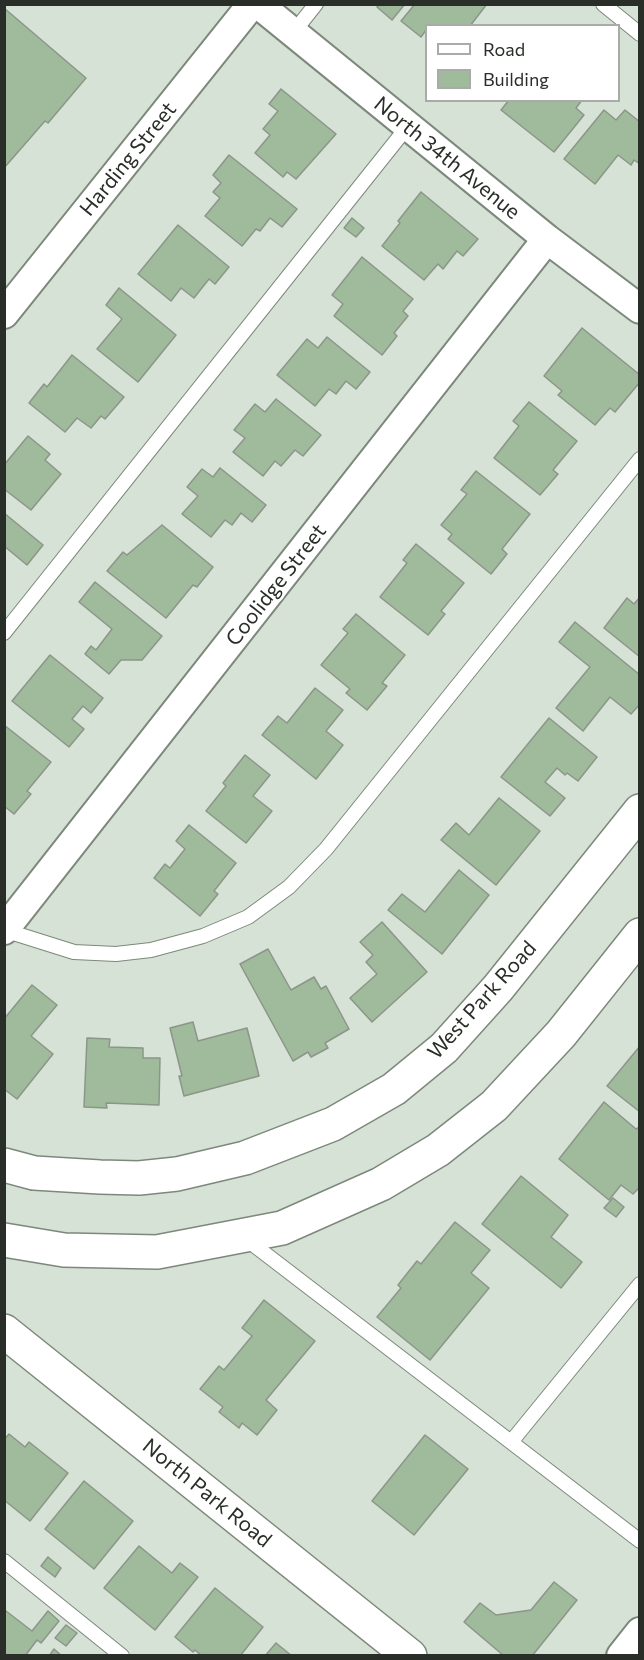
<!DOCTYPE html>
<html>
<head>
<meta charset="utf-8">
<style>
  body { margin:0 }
  #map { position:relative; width:644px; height:1660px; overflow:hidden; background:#d6e2d5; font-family:Commissioner,sans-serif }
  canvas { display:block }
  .frame { position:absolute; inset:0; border:6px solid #292e28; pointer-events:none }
  .legend { position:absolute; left:425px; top:24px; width:195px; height:78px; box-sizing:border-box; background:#fff; border:2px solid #a9aba9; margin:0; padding:8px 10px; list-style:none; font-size:18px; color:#292e28 }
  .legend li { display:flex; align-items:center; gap:12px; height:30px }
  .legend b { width:30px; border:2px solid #a9aba9 }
</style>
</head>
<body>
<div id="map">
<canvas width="644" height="1660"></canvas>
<div class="frame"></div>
<ul class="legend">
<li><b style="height:8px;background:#fff"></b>Road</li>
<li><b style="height:16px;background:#9fbb9c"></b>Building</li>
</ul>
</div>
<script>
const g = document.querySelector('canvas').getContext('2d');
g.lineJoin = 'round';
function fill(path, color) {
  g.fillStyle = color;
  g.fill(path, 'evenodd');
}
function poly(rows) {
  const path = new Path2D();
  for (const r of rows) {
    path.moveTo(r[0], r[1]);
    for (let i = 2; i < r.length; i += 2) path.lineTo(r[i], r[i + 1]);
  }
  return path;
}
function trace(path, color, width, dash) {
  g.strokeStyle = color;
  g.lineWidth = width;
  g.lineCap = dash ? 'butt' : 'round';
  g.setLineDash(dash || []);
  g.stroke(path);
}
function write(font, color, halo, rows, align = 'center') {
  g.font = font + ' Commissioner,sans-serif';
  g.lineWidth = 5;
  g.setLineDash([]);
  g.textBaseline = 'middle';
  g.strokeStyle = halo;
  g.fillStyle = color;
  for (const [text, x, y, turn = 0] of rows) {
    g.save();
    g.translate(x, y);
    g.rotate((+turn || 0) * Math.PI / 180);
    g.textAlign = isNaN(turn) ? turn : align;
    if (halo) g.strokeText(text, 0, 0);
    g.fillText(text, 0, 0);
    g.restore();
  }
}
const building = poly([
  [379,4,405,4,392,20,377,7,379,4],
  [415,4,487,4,470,26,426,26,426,30,421,37,401,21,415,4],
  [4,8,86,78,48,123,45,121,4,168,4,8],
  [281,89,336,134,296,179,287,172,283,177,255,153,270,135,263,129,278,111,269,104,281,89],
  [509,100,582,100,576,108,584,115,554,152,501,110,509,100],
  [604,110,616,120,625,110,640,122,640,164,634,160,631,165,618,155,595,184,564,159,604,110],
  [229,155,297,209,282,227,270,218,260,231,256,229,242,246,205,216,220,198,213,192,221,183,213,175,229,155],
  [421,192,478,239,463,256,457,251,443,269,438,264,424,280,382,246,400,223,398,221,421,192],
  [352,218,364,228,356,237,344,228,352,218],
  [178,225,229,267,215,284,209,279,194,298,181,288,171,301,138,274,178,225],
  [362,257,413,299,403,311,408,316,394,333,397,336,382,355,334,316,343,304,332,295,362,257],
  [119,288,176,335,138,382,97,349,122,319,106,305,119,288],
  [582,328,640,375,640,382,615,412,610,408,595,425,558,395,562,391,544,376,582,328],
  [327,337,370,372,356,389,346,381,336,394,329,389,315,406,277,375,307,339,318,348,327,337],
  [72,355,124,397,105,419,101,416,91,428,77,418,65,432,29,403,44,384,47,387,72,355],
  [276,399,321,435,303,456,295,450,281,466,275,461,263,476,233,452,245,438,234,430,255,404,265,412,276,399],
  [529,402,577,441,553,470,558,474,540,495,494,458,519,426,513,421,529,402],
  [28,436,50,454,45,460,61,474,31,510,4,489,4,465,28,436],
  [220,468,266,505,252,522,241,513,232,525,225,520,211,537,182,514,198,496,187,487,202,469,213,477,220,468],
  [476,471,530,514,502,549,507,554,491,574,448,539,452,534,441,525,467,494,461,490,476,471],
  [4,513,43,545,27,565,4,546,4,513],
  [162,525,213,567,197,587,193,585,166,618,107,571,123,552,127,555,162,525],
  [416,544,464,583,441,611,445,614,428,635,380,597,407,563,403,560,416,544],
  [95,582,162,636,142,660,121,660,109,674,85,654,91,646,96,650,112,629,79,602,95,582],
  [640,597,640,657,604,628,627,598,634,604,640,597],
  [356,614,405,655,382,683,387,686,367,710,346,693,350,689,321,665,348,633,343,629,356,614],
  [575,622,640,675,640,704,631,714,610,697,583,731,556,708,590,667,559,642,575,622],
  [50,655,103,698,91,713,83,706,72,719,84,729,69,747,12,701,50,655],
  [315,688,343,710,326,731,343,745,316,779,262,735,278,716,287,723,315,688],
  [549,718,597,757,578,781,567,773,565,775,557,768,545,782,565,798,550,816,501,777,549,718],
  [4,725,51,762,27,791,31,794,14,814,4,806,4,725],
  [245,755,270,775,253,796,272,811,246,843,206,811,226,786,223,783,245,755],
  [499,798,540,831,496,885,441,840,456,823,469,835,499,798],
  [189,825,236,863,214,891,218,894,200,916,154,878,165,864,170,868,185,849,176,841,189,825],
  [459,870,489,895,442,954,388,910,402,894,425,912,459,870],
  [382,922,427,972,372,1022,350,998,377,974,366,962,373,955,360,942,382,922],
  [268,949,291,990,314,977,321,989,326,986,349,1029,325,1043,328,1048,311,1057,308,1052,293,1061,240,964,268,949],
  [32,985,57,1005,31,1036,53,1054,17,1099,4,1089,4,1019,32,985],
  [193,1022,198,1041,247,1028,259,1076,184,1096,179,1076,182,1076,170,1028,193,1022],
  [87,1038,110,1039,109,1047,143,1048,143,1058,160,1058,159,1105,106,1103,107,1108,84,1107,87,1038],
  [640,1046,640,1112,607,1086,640,1046],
  [604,1102,636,1129,640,1127,640,1187,633,1194,621,1185,609,1200,559,1159,604,1102],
  [521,1176,568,1215,551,1237,582,1262,561,1288,482,1224,521,1176],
  [613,1198,624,1207,616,1217,604,1208,613,1198],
  [455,1222,490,1250,471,1273,489,1288,430,1360,377,1317,401,1288,398,1285,417,1261,421,1264,455,1222],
  [264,1300,315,1341,266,1400,277,1410,257,1435,242,1423,239,1428,219,1412,223,1407,200,1389,219,1366,224,1370,252,1336,242,1328,264,1300],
  [9,1434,25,1447,29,1442,68,1473,30,1521,4,1500,4,1440,9,1434],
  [425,1435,468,1469,414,1535,372,1501,425,1435],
  [84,1481,133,1521,94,1569,45,1529,84,1481],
  [139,1546,172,1573,180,1563,198,1577,155,1630,104,1588,139,1546],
  [48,1557,61,1568,55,1577,41,1566,48,1557],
  [554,1582,577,1600,532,1656,504,1656,464,1622,480,1603,496,1615,531,1610,554,1582],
  [215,1588,263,1627,240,1656,202,1656,195,1650,193,1652,175,1637,215,1588],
  [6,1611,32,1631,48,1611,59,1621,41,1643,37,1640,25,1656,4,1656,4,1613,6,1611],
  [66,1625,77,1633,66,1646,55,1638,66,1625],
  [276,1643,292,1656,265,1656,276,1643],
  [54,1649,62,1656,49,1656,54,1649]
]);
fill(building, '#9fbb9c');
trace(building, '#8b9689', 1.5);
const service = poly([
  [603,4,640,34],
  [293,33,316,4],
  [4,633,408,126],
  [4,930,74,952,116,954,151,950,203,936,248,917,289,887,326,849,640,459],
  [246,1239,640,1541],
  [511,1442,640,1284],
  [4,1561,122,1656]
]);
const minor = poly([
  [258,4,547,239,640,309],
  [4,314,252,4],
  [4,930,547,239],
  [621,1656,640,1632]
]);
const tertiary = poly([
  [4,1165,34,1173,100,1177,139,1178,177,1174,245,1158,333,1124,394,1089,444,1048,498,988,640,811],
  [4,1240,64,1250,157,1252,282,1228,381,1184,438,1150,494,1106,561,1034,640,935],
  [4,1331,410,1656]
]);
trace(service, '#7d887c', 16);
trace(minor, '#7d887c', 32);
trace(tertiary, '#7d887c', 36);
trace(service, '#fff', 14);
trace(minor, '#fff', 28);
trace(tertiary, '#fff', 33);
write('21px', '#292e28', '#fff', [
  ["North 34th Avenue",447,158,39],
  ["Harding Street",128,159,-51],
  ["Coolidge Street",276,585,-52],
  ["West Park Road",482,1000,-48],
  ["North Park Road",207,1493,39]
]);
</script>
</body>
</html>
